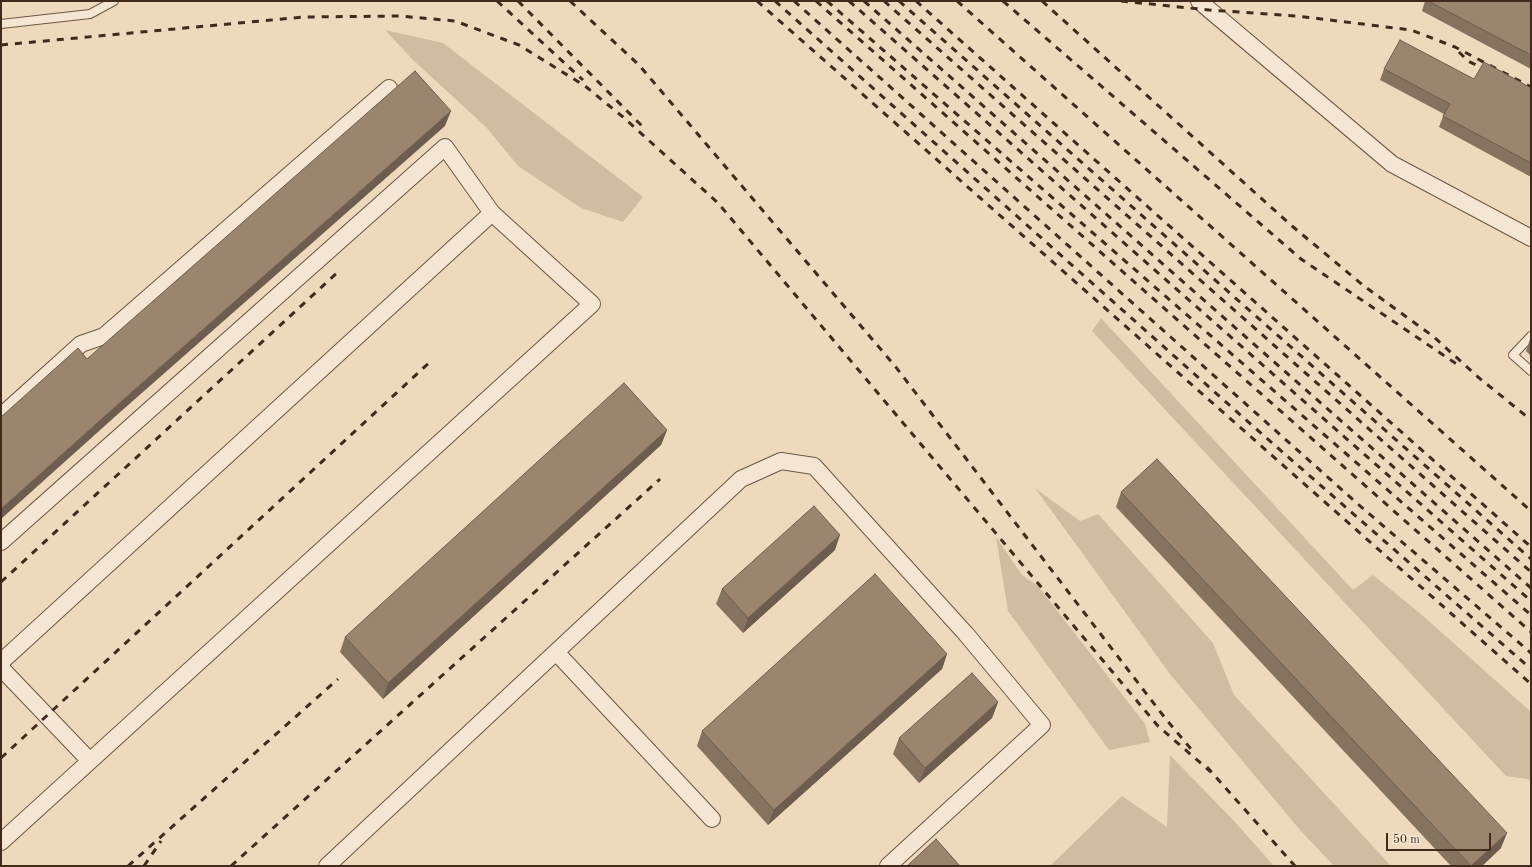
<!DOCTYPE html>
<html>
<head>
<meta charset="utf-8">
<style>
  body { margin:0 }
  #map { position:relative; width:1532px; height:867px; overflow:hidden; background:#eed9bc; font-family:"Old Standard TT",serif }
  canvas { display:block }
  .frame { position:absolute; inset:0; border:2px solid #412a1c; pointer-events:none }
  .scale { position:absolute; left:1386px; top:833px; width:105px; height:18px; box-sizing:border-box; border:2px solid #412a1c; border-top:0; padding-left:5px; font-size:12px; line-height:14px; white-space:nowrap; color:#412a1c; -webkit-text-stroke:3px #f4e6d3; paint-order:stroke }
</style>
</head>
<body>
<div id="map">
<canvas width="1532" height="867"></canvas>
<div class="frame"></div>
<div class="scale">50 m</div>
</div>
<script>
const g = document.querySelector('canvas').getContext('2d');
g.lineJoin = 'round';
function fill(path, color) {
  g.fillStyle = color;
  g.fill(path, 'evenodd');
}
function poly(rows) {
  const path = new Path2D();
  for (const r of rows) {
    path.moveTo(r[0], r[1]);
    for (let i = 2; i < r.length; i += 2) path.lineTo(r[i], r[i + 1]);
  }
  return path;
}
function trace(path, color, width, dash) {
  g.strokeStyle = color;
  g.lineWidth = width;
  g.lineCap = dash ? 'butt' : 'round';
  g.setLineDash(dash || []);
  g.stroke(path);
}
fill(poly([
  [385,30,443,43,643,197,623,222,581,208,518,166,486,127,413,60],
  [1101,318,1353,590,1373,575,1422,615,1531,712,1531,782,1528,779,1506,776,1092,331],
  [1035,488,1080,521,1098,514,1213,643,1234,695,1391,866,1334,866,1300,830,1170,674],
  [996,537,1022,575,1038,586,1145,724,1150,742,1109,750,1008,611],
  [1170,755,1234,821,1274,866,1050,866,1122,796,1167,827]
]), '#d1bba1');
const lane = poly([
  [1,24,90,14,114,1],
  [1531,336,1513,355,1531,371]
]);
const street = poly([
  [1199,1,1392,164,1531,238],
  [1,416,81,344,104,336,389,88],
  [1,542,445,147,492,213],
  [556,652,712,819],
  [1,662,492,213,592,304,1,842],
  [1,668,90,761],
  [327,866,741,479,781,461,814,466,966,634,1042,725,888,866]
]);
trace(lane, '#6c5644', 10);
trace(street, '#6c5644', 18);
trace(lane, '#f4e6d3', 8);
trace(street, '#f4e6d3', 16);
trace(poly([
  [497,1,583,80],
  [518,1,643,127],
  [570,1,639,65,895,366,1165,718,1191,749],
  [757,1,1531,684],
  [775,1,1263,435,1531,669],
  [794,1,1359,505,1531,653],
  [816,1,1531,632],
  [827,1,1531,615],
  [849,1,1531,601],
  [864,1,1531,588],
  [884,1,1531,572],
  [899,1,1531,559],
  [916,1,1531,547],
  [957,1,1531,511],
  [1003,1,1301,259,1458,365],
  [1042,1,1292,226,1364,286,1434,337,1478,377,1531,420],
  [1121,1,1209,10,1297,16,1411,30,1455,47,1531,87],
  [1,45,304,17,400,16,455,21,519,45,585,86,623,117,718,203,1158,726,1211,772],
  [1459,52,1468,61,1490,72],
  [1,582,338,272],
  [1,758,431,361],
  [1207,767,1295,866],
  [128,866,338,679],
  [144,866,161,841],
  [231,866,660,479]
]), '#412a1c', 3, [7, 7]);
fill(poly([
  [1425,1,1531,1,1531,69,1422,11],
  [1384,69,1474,79,1531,88,1531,177,1439,127,1444,114,1380,80],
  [1531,338,1531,356,1526,351,1530,339],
  [667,430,661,445,383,699,340,652,345,637],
  [1121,492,1501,848,1482,866,1451,866,1116,507],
  [835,550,743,633,716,604,722,589],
  [947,654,942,669,768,825,697,746,702,731],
  [998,702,992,718,919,783,893,754,899,738]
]), '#85725f');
fill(poly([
  [451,111,445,126,118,414,1,519,1,509,124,399],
  [667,430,661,445,383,699,388,683],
  [840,535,835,550,743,633,748,618],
  [947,654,942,669,768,825,774,810],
  [998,702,992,718,919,783,925,768],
  [1507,833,1501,848,1482,866,1471,866]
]), '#6c5d4e');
const building = poly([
  [1428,1,1531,1,1531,55,1428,1],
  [1400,40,1474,79,1484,62,1531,88,1531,163,1443,116,1450,104,1384,69,1400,40],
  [415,71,451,111,124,399,1,509,1,417,78,348,87,359,415,71],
  [624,383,667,430,388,683,345,637,624,383],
  [1157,459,1507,833,1471,866,1121,492,1157,459],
  [814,506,840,535,748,618,722,589,814,506],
  [875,574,947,654,774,810,702,731,875,574],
  [972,673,998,702,925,768,899,738,972,673],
  [936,839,960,866,907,866,936,839]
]);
fill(building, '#9b856f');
trace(building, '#6c5d4e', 1);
</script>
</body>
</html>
